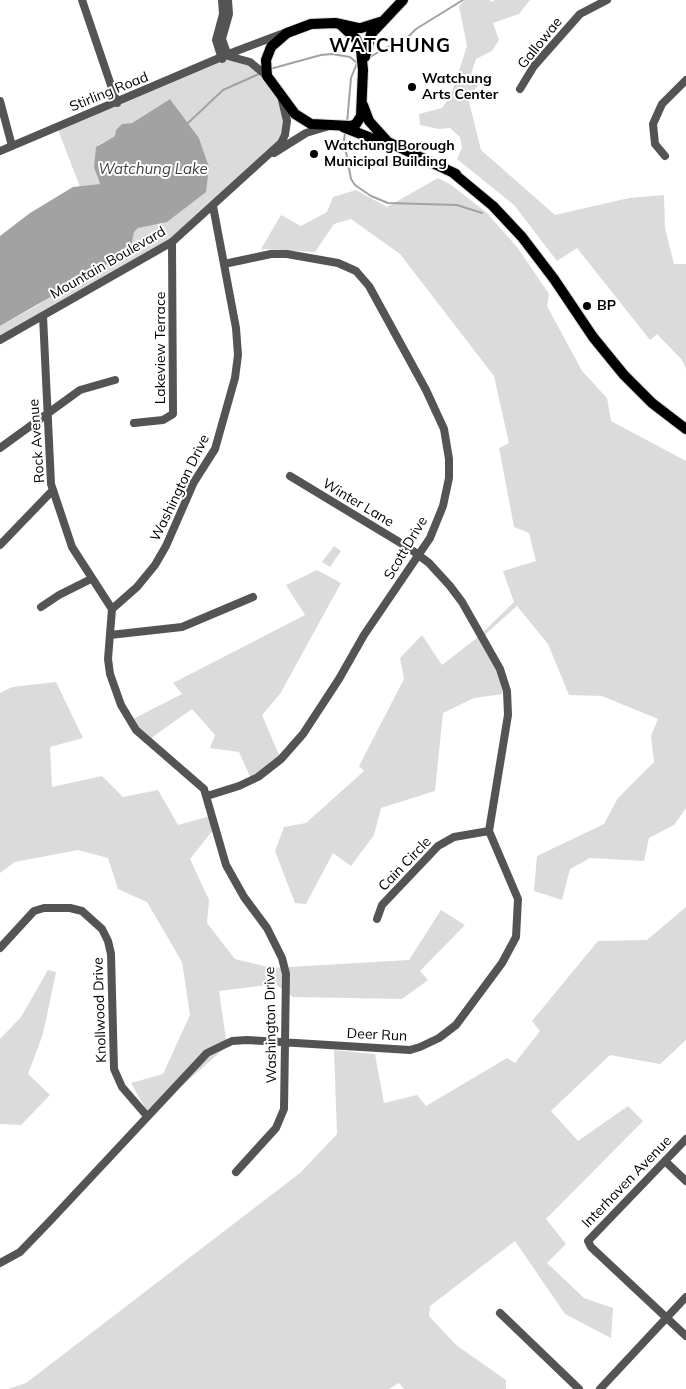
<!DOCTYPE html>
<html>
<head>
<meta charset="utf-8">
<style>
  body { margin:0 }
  canvas { display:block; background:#fff }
</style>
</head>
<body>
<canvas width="686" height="1389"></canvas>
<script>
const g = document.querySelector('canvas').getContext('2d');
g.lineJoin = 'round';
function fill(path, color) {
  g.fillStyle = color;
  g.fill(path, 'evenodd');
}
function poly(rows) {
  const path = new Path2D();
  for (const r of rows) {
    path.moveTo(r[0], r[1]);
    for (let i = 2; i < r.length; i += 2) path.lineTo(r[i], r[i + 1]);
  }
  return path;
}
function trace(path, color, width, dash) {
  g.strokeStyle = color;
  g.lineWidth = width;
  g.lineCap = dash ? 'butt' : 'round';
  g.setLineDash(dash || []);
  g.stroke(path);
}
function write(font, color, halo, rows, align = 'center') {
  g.font = font + ' Mulish,sans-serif';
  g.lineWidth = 4;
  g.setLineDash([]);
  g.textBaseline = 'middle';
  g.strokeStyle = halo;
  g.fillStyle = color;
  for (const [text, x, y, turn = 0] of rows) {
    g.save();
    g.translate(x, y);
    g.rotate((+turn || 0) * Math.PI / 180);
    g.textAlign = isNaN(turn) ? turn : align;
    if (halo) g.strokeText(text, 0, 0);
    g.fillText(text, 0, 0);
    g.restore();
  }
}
fill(poly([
  [465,0,489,0,493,2,494,0,530,0,519,14,493,23,499,40,492,51,476,59,471,74,480,83,468,98,481,150,555,215,629,198,664,195,665,228,674,264,686,264,686,369,682,360,657,334,650,340,577,248,557,261,514,205,457,159,462,148,460,137,450,128,439,129,420,125,419,114,442,108,451,95,467,46,459,6],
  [228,56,250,62,282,99,285,135,172,242,0,340,0,326,38,305,138,228,147,225,209,167,199,138,170,99,132,123,122,124,115,136,98,145,97,177,100,184,80,187,57,127],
  [438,178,450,184,487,213,517,247,549,294,547,306,582,371,607,398,611,421,686,461,686,808,674,825,649,838,644,861,590,858,570,869,562,900,534,891,537,856,604,824,618,798,654,762,651,736,658,719,602,696,569,695,548,644,517,606,479,640,498,673,503,694,474,698,443,713,435,791,381,808,374,835,351,866,333,853,306,904,295,903,275,851,284,827,306,823,364,771,359,766,404,679,400,658,422,635,442,665,478,637,514,602,503,571,536,561,529,533,514,527,499,448,509,443,494,376,400,254,351,219,334,224,315,252,261,249,281,215,301,226,327,212,333,197,356,190,387,207],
  [334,546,341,551,330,567,322,562],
  [317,570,341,583,280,694,262,715,282,762,253,783,239,752,210,748,215,735,192,709,144,743,129,721,182,694,173,683,305,615,286,585],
  [56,682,83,738,50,747,52,787,102,776,123,797,158,790,178,825,210,816,213,830,190,859,209,900,207,923,235,959,272,968,409,960,441,910,465,925,420,971,428,980,402,999,293,997,275,984,219,991,227,1046,149,1115,131,1083,163,1074,190,1015,182,962,147,902,118,889,108,858,78,850,15,862,0,873,0,693,12,687],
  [686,907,686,1040,660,1064,610,1055,551,1111,578,1141,628,1106,643,1121,546,1219,566,1244,547,1263,584,1298,613,1308,611,1338,565,1314,515,1241,430,1306,429,1316,456,1345,506,1380,506,1389,404,1389,399,1383,389,1389,8,1389,26,1383,300,1173,337,1134,334,1050,375,1054,384,1103,417,1095,426,1106,507,1058,515,1063,540,1031,532,1021,598,941,647,940],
  [48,970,56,972,43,1034,28,1074,50,1095,21,1125,0,1124,0,1039,21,1017]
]), '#dbdbdb');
fill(poly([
  [170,99,199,138,209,167,206,192,167,222,138,228,134,232,130,251,0,326,0,236,30,213,73,187,100,184,94,167,96,147,115,136,116,130,122,124,132,123]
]), '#a2a2a2');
trace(poly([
  [370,57,387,47,402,43,416,29,463,0],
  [270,69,321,55,332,54,350,57,357,63,351,78,347,123],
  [188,123,223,90,259,74],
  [345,133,344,141,351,179,355,185,371,196,388,203,457,205,482,213]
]), '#a2a2a2', 2);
const major = poly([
  [340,24,356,39,361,50,363,70,361,116,356,124,351,126,311,124,295,114,267,76,266,60,271,47,287,33,311,24,335,23,340,24,358,28,361,28,380,22],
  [365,57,371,34,403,0],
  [363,105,369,121,388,142],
  [343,127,376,140,388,142,456,174],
  [452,172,493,206,522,237,554,279,593,337,624,375,652,403,686,429]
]);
trace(major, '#dbdbdb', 12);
trace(poly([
  [82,0,117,103],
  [222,0,223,14,216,40,222,59],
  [228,56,222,39,229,14,228,0],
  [228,56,250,62,267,76],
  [520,89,534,66,580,14,607,0],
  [0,101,12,146],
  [0,151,231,53,284,33],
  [274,153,306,133,326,127],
  [665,156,655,144,653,124,662,104,686,80],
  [213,206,236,328,238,355,235,378,215,449,194,482,166,546,155,565,137,587,112,609,108,659,110,674,121,705,136,730,204,789,226,865,244,897,267,928,282,958,286,974,284,1109,276,1128,236,1172],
  [43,316,51,484,72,547,112,609],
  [0,340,172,242,281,143,285,135,287,121,282,100],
  [134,423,163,420,173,414,172,242],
  [0,448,80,390,115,380],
  [0,545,53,490],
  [41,607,59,595,91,579],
  [110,635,182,627,253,597],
  [207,796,239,786,258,777,281,759,303,734,339,679,364,635,430,538,443,506,449,478,449,459,444,429,426,390,369,286,356,271,338,263,287,254,271,254,224,264],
  [377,919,382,905,438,846,454,837,489,831],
  [0,948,34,911,44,908,70,908,82,911,102,929,108,941,111,954,114,1069,122,1087,147,1116],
  [686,1139,588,1241,591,1247,686,1336],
  [666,1162,686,1181],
  [0,1263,20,1252,49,1222,207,1053,232,1041,247,1040,410,1050,420,1047,439,1038,456,1025,502,963,516,937,518,899,489,831,508,715,507,691,500,669,462,602,450,586,429,563,409,548,290,476],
  [500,1313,579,1389],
  [600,1389,686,1297]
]), '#545454', 8);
trace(major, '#000', 10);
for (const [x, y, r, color] of [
  [412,87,5,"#000"],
  [314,154,5,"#000"],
  [587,306,5,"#000"]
]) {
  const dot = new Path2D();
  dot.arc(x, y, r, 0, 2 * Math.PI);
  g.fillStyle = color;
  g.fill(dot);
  trace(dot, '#fff', 2);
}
write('14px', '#000', '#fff', [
  ["Gallowae",540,43,-51],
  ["Stirling Road",109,92,-22],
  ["Mountain Boulevard",108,263,-30],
  ["Lakeview Terrace",161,348,-90],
  ["Rock Avenue",37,441,-94],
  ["Washington Drive",180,488,-64],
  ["Winter Lane",358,503,31],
  ["Scott Drive",406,548,-59],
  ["Cain Circle",405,864,-46],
  ["Knollwood Drive",100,1010,-92],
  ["Washington Drive",271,1025,-91],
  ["Deer Run",377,1035,3],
  ["Interhaven Avenue",627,1182,-46]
]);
write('bold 14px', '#000', '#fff', [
  ["Watchung",422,79],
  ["Arts Center",422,95],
  ["Watchung Borough",324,146],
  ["Municipal Building",324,162],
  ["BP",597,306]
], 'left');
write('italic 15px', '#434343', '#fff', [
  ["Watchung Lake",153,169]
]);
g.letterSpacing = '1px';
write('bold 19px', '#000', '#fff', [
  ["WATCHUNG",390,46]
]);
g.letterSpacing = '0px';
</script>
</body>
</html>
